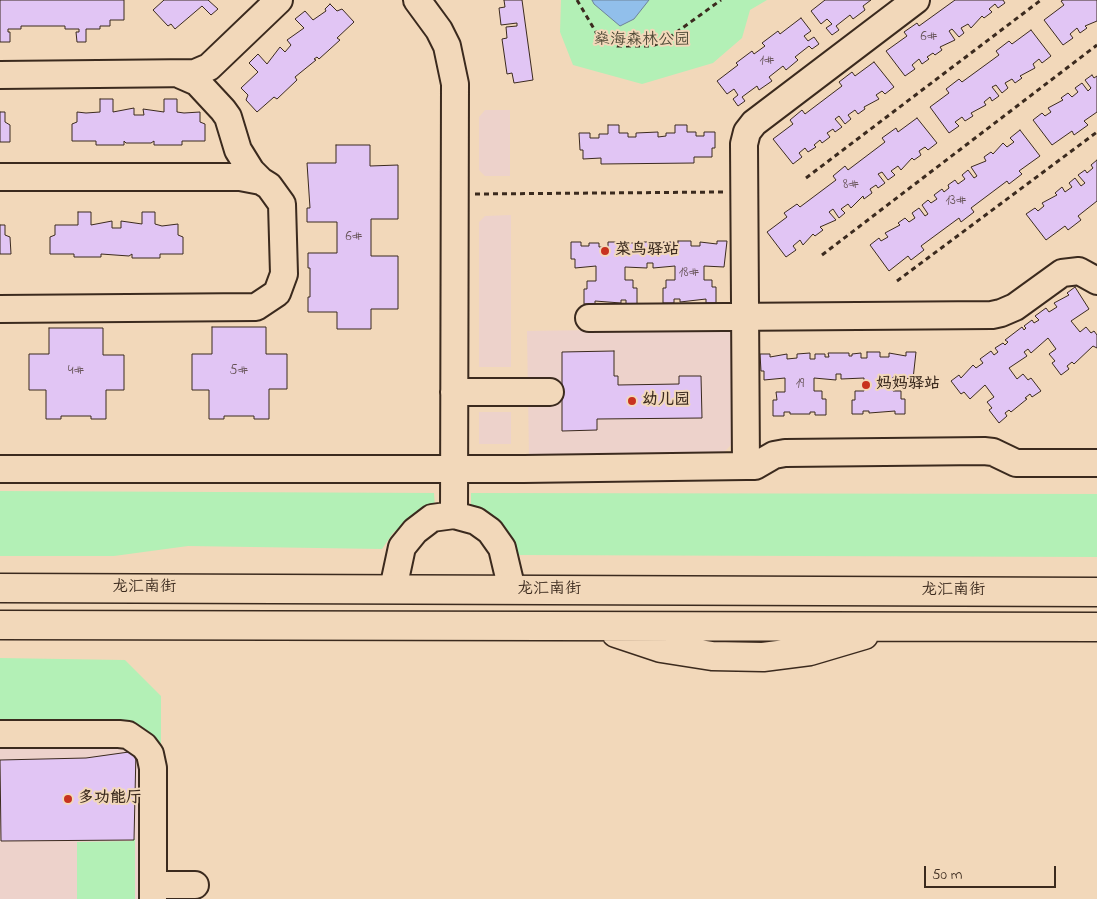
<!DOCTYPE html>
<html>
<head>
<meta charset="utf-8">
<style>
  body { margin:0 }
  #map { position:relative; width:1097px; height:899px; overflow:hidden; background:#f2d8ba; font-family:"Indie Flower",sans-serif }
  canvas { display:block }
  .scale { position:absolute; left:924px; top:866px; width:132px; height:22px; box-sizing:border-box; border:2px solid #3b2a1e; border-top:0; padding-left:6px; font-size:15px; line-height:18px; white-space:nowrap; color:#3b2a1e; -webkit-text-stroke:4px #f2d8ba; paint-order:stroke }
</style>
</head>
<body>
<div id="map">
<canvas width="1097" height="899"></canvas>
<div class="scale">50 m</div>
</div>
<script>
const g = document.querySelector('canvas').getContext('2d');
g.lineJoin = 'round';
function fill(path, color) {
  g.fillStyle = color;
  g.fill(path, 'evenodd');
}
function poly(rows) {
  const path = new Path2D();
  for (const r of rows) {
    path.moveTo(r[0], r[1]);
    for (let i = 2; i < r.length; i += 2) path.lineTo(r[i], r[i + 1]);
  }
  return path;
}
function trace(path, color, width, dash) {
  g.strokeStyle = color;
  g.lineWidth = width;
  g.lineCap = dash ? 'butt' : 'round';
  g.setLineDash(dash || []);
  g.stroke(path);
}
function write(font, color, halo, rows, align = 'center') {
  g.font = font + ' "Indie Flower","LXGW WenKai TC",sans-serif';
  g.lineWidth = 4;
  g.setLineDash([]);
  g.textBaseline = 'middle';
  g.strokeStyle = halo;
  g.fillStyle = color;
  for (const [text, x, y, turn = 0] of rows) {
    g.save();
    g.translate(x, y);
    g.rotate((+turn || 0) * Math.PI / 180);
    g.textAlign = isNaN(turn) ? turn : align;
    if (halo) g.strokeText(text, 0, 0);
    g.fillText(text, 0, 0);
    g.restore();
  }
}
fill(poly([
  [485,110,510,110,510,176,485,176,479,170,479,117],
  [511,215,511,367,479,367,479,222,485,216],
  [721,328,728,330,734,338,734,437,732,444,724,452,716,455,529,457,527,331],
  [479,412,511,412,511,444,479,444],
  [161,727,161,899,0,899,0,728]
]), '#edd2cb');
fill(poly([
  [561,0,767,0,750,10,742,38,713,63,642,84,573,65,560,32],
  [0,491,434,493,435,507,416,514,393,533,382,549,188,546,114,556,0,556],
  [471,493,1097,494,1097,557,519,555,509,539,471,510],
  [0,658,125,660,161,696,161,869,153,749,0,728],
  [135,838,135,899,77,899,77,842,131,841]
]), '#b3f0b6');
const water = poly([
  [592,0,649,0,634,19,620,26,594,4,592,0]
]);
fill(water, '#91bfeb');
trace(water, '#6f8399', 1);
const building = poly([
  [0,0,124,0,124,20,110,20,110,26,100,26,100,29,86,29,86,42,77,42,76,32,79,32,79,29,65,29,65,26,21,26,21,29,8,29,8,32,10,32,10,42,0,42,0,0],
  [164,0,208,0,218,9,211,15,202,6,175,29,171,24,168,26,153,10,164,0],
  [504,0,522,0,533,80,514,83,512,73,507,74,502,39,507,38,506,27,517,26,517,23,501,25,499,8,505,7,504,0],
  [825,0,871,0,863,6,865,10,853,19,850,15,836,26,839,30,832,35,826,28,832,24,827,19,821,24,811,11,825,0],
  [955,0,1003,0,1005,3,998,8,995,4,989,9,992,12,984,18,982,16,971,28,968,24,961,28,964,33,959,37,952,29,949,31,955,40,940,47,942,50,935,55,933,53,927,57,929,59,922,64,919,59,912,65,915,69,905,76,886,51,907,36,904,32,917,23,919,26,955,0],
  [1063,0,1097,0,1097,21,1085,26,1087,28,1080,33,1077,28,1070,34,1073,38,1063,45,1044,20,1064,5,1061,1,1063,0],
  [330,4,337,11,342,9,354,22,337,38,340,40,319,59,317,57,314,59,316,60,295,77,297,80,277,99,274,97,257,112,246,100,248,95,241,88,258,72,249,63,258,54,267,64,280,47,285,52,291,45,287,40,304,28,295,19,305,11,313,20,326,11,325,9,330,4],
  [801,18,811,31,804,36,808,41,814,37,819,44,812,49,809,46,795,57,798,60,786,70,783,66,769,77,772,81,759,90,757,86,742,97,745,101,738,106,733,99,738,95,734,89,727,94,717,81,738,65,736,63,752,51,754,54,765,46,762,43,778,31,780,34,801,18],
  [1031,30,1051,56,1042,63,1039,59,1033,64,1035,68,1020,76,1022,78,1015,83,1012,79,1005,83,1008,88,1002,93,996,85,992,87,999,96,992,101,990,97,984,102,986,105,971,113,973,116,965,121,962,117,955,122,959,126,949,133,930,107,949,93,946,89,959,79,962,82,999,55,996,51,1009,41,1012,44,1031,30],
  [874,62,894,87,885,94,882,91,876,95,879,99,864,107,865,109,858,114,855,110,848,115,851,119,845,124,839,116,835,119,842,127,835,132,833,129,827,133,830,137,822,143,820,140,814,145,816,147,808,152,805,148,799,153,802,157,793,164,773,139,793,124,790,120,802,110,805,114,842,86,839,82,852,72,855,76,874,62],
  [1092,75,1094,78,1097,76,1097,112,1084,121,1088,125,1074,135,1072,131,1052,145,1033,120,1042,113,1045,116,1051,112,1048,108,1063,100,1061,98,1068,93,1072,97,1078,92,1075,88,1082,83,1088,91,1091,88,1085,80,1092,75],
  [100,99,113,99,113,112,134,108,134,115,144,115,143,109,164,112,164,99,177,99,177,112,184,113,200,112,200,122,205,124,205,141,182,141,182,145,154,145,154,141,151,143,126,143,124,141,124,145,96,145,96,141,72,141,72,124,77,122,77,112,86,113,100,112,100,99],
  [0,112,5,112,5,122,10,125,10,142,0,142,0,112],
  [917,118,937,143,928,150,925,147,919,151,921,155,914,160,912,158,901,170,898,166,891,171,895,175,888,180,882,172,878,174,885,183,878,188,876,185,870,189,872,193,864,199,863,196,851,208,848,204,841,209,845,213,839,218,833,209,829,212,836,220,820,227,823,230,815,236,813,234,803,245,800,240,793,246,796,250,786,257,767,232,787,217,784,213,797,204,800,207,836,180,833,176,845,166,848,170,885,142,882,138,896,128,898,132,917,118],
  [608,125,619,125,619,133,628,133,628,137,636,137,636,133,658,132,658,137,666,136,666,133,675,133,675,125,687,125,687,132,696,132,696,136,704,136,704,132,715,132,715,148,712,148,712,157,694,157,694,163,601,164,601,158,583,159,583,150,580,150,579,133,590,133,590,138,599,138,599,134,608,134,608,125],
  [1020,130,1040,156,1019,171,1022,174,1009,184,1007,181,971,208,974,212,961,222,959,218,921,246,924,250,911,260,908,256,889,271,870,245,879,238,881,241,888,237,885,233,900,225,898,223,905,218,909,222,915,218,912,213,919,208,925,216,928,214,922,205,928,200,931,203,937,199,934,195,942,189,944,192,949,188,948,185,955,180,958,184,965,179,962,175,968,170,974,178,977,176,971,167,986,161,984,157,991,152,993,154,1003,143,1007,147,1014,142,1010,138,1020,130],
  [336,145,370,145,370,166,398,165,398,219,371,219,371,256,398,256,398,309,371,309,371,329,337,329,337,312,308,312,308,297,310,297,310,268,308,268,308,253,337,253,337,222,307,222,307,208,310,208,307,163,336,163,336,145],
  [1097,160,1097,201,1078,216,1081,220,1068,230,1065,226,1046,240,1026,214,1035,208,1038,211,1044,206,1042,203,1057,195,1055,193,1062,187,1065,192,1072,187,1069,183,1075,178,1081,186,1085,183,1078,175,1085,170,1087,173,1093,168,1091,165,1097,160],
  [78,212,91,212,91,225,112,221,112,228,121,228,121,221,142,224,142,212,155,212,155,224,162,226,178,224,178,235,183,237,183,254,160,254,160,258,132,258,132,254,129,256,101,254,101,257,74,257,74,254,50,254,50,237,55,235,55,225,78,225,78,212],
  [0,225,5,225,5,235,10,237,11,254,0,254,0,225],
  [678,241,691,241,691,246,700,246,700,242,717,244,717,241,727,241,724,267,704,266,704,280,712,280,712,287,716,287,716,303,706,303,706,299,680,302,680,299,674,299,674,303,663,303,663,288,666,288,666,280,675,280,675,266,653,268,653,263,647,263,647,268,625,267,625,280,633,280,633,288,637,288,637,304,626,304,626,300,621,300,621,303,595,301,595,304,584,304,584,289,587,289,587,281,596,281,596,266,575,268,575,259,571,259,571,242,581,242,581,246,589,246,589,243,599,243,599,247,608,247,608,242,621,242,621,247,626,247,626,243,636,243,636,245,640,245,640,242,660,242,660,245,663,245,663,242,672,242,672,246,678,246,678,241],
  [1075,287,1089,309,1071,321,1080,332,1086,327,1091,333,1094,331,1097,335,1097,348,1093,346,1074,364,1072,362,1067,366,1069,369,1061,375,1052,363,1055,361,1049,354,1056,349,1048,338,1031,353,1028,349,1024,352,1027,356,1009,368,1017,379,1023,374,1028,380,1031,378,1041,391,1032,397,1030,394,1025,398,1027,399,1011,412,1009,410,1005,413,1007,416,999,423,989,410,992,408,987,402,994,397,985,385,970,399,964,392,961,394,951,381,959,375,961,378,973,365,976,368,983,363,980,359,991,351,994,355,998,352,995,348,1003,343,1005,345,1008,342,1005,340,1022,327,1024,330,1026,328,1024,326,1032,320,1034,323,1039,320,1035,316,1046,308,1049,312,1057,307,1054,303,1069,295,1067,293,1075,287],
  [212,327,266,327,266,354,287,354,287,389,269,389,269,419,254,419,254,416,224,416,224,419,209,419,209,390,192,390,192,354,212,354,212,327],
  [49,328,103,328,103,355,124,355,124,390,106,390,106,419,91,419,91,416,61,416,61,419,46,419,46,390,29,390,29,354,49,354,49,328],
  [614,351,614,376,618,376,618,385,679,384,679,376,701,376,702,418,597,419,597,430,562,431,562,352,614,351],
  [867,352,880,352,880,357,889,357,889,353,906,356,906,352,916,352,913,379,893,377,893,391,901,391,901,399,905,399,905,414,895,414,895,411,869,413,869,411,863,411,863,414,852,414,852,400,855,400,855,391,864,391,864,378,841,379,841,374,836,374,836,380,814,378,814,391,822,391,822,399,826,399,826,415,815,415,815,412,810,412,810,414,790,414,790,412,784,412,784,416,773,416,773,400,777,400,776,392,785,392,785,378,764,380,764,371,761,371,760,354,770,354,770,357,787,354,787,359,797,358,797,354,810,353,810,359,815,359,815,354,825,354,825,357,829,357,828,353,849,353,849,356,852,356,852,354,861,353,861,358,867,358,867,352],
  [136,751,134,840,1,841,0,760,86,758,136,751]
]);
fill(building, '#e1c5f4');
trace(building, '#3b2a1e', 1);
const minor = poly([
  [417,0,439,30,447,46,455,84,454,515],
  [0,75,195,73,209,67,279,0],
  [181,75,197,82,223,110,228,117,238,150,251,171,261,181],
  [0,177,240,177,261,181,269,186,282,204,284,274,277,293,256,307,0,309],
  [589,318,992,315,1001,313,1015,307,1062,273,1079,271,1097,281],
  [454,392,550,392],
  [746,466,744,144,747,132,754,123,916,0],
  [0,469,524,469,746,466,755,466,774,455,785,453,984,451,993,452,1016,463,1097,463],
  [393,589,402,547,415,531,432,518,454,515,476,521,490,531,502,548,512,590],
  [0,734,119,734,128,735,144,746,150,754,153,768,153,899],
  [153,885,195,885]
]);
const major = poly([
  [0,588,1097,592],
  [0,625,1097,627],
  [616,633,661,648,712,656,763,657,810,651,864,635]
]);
trace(minor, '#3b2a1e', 30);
trace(major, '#3b2a1e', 31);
trace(poly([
  [577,0,597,34,607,42,617,46,652,46,663,42,721,0],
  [806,178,1041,0],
  [475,194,724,192],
  [822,255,1097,45],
  [897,281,1097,132]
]), '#3b2a1e', 3, [5, 4]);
trace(minor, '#f2d8ba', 26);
trace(major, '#f2d8ba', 28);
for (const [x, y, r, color] of [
  [605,251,5,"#c8321e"],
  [866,385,5,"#c8321e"],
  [632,401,5,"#c8321e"],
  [68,799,5,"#c8321e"]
]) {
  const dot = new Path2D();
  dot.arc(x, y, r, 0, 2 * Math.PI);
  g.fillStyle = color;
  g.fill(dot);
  trace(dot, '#f2d8ba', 2);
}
write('14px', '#645154', null, [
  ["6#",929,38],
  ["1#",767,62],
  ["8#",851,186],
  ["13#",956,202],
  ["6#",354,238],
  ["18#",689,274],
  ["4#",76,372],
  ["5#",239,372],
  ["19",800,385]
]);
write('16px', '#4d4835', '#f2d8ba', [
  ["燊海森林公园",642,41]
]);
write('bold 16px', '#3b2a1e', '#f2d8ba', [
  ["菜鸟驿站",615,251],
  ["妈妈驿站",876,385],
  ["幼儿园",642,401],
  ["多功能厅",78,799]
], 'left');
write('16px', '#3b2a1e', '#f2d8ba', [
  ["龙汇南街",144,588],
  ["龙汇南街",549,590],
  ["龙汇南街",953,591]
]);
</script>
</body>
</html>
